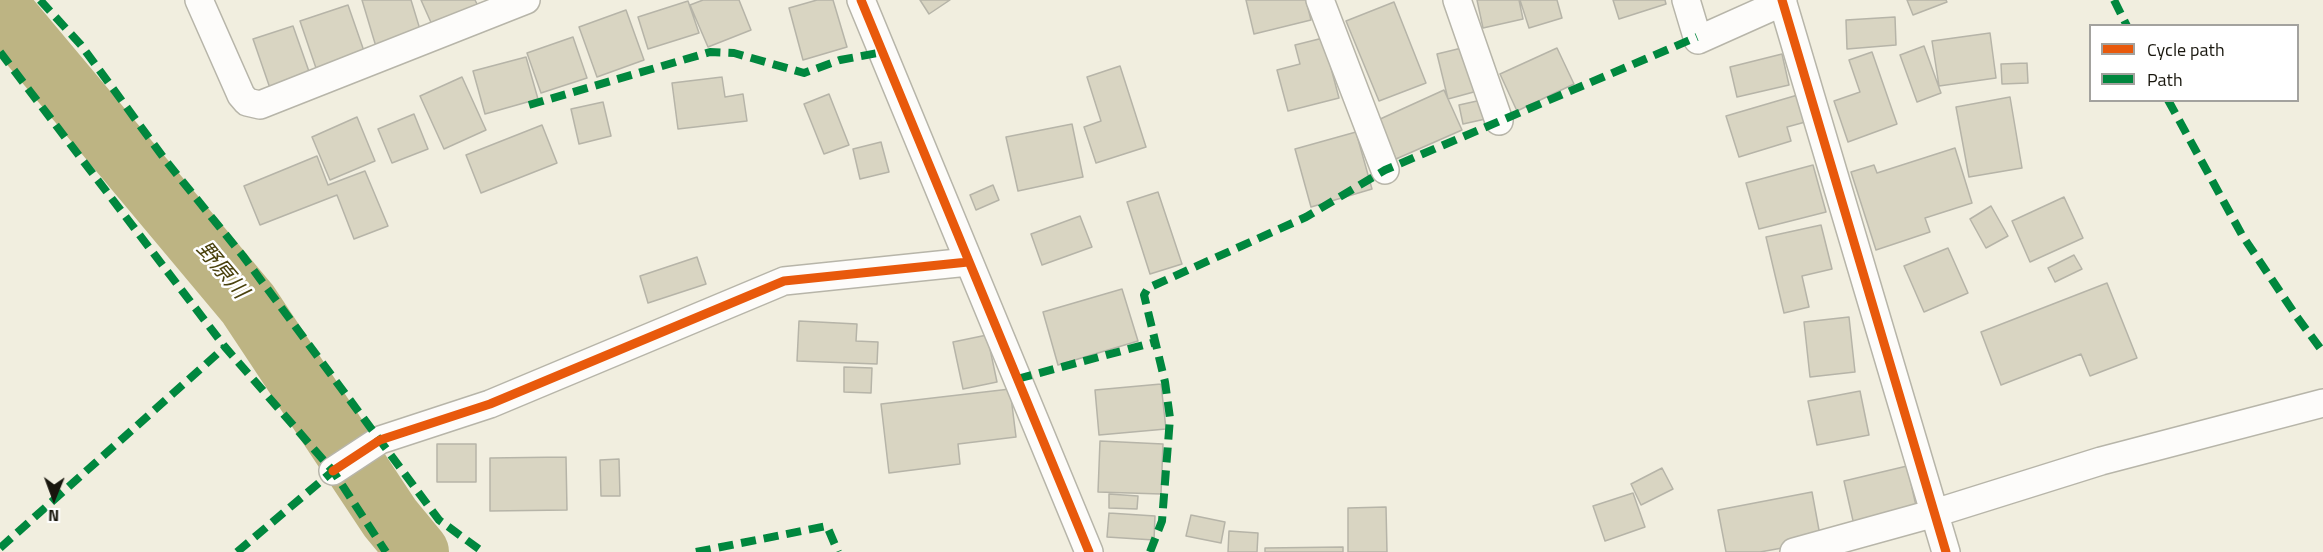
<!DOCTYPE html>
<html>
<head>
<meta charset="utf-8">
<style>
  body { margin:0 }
  #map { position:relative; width:2323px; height:552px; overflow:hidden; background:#f1eedf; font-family:"Titillium Web",sans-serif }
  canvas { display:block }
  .legend { position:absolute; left:2089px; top:24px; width:210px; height:78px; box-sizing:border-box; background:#fff; border:2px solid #a3a29e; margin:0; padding:8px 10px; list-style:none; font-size:18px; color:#18160d }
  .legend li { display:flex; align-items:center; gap:12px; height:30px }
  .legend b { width:30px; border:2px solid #a3a29e }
  .north { position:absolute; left:24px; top:468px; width:60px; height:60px; -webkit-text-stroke:4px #fff; paint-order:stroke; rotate:181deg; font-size:16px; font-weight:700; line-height:24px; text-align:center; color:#18160d }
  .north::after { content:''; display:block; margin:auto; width:21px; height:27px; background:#18160d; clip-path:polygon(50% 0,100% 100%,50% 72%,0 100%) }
</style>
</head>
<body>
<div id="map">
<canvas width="2323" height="552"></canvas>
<ul class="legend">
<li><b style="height:8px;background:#e8590c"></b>Cycle path</li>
<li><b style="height:8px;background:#00873e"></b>Path</li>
</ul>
<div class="north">N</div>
</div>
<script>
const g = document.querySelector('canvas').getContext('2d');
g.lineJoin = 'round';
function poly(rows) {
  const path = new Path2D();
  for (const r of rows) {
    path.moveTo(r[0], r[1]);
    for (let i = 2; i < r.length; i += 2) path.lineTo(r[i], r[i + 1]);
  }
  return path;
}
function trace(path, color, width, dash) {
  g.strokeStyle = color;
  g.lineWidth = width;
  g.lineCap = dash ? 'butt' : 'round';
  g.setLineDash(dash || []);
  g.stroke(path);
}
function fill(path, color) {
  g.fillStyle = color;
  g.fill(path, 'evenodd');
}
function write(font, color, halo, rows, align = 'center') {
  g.font = font + ' "Titillium Web","Noto Sans JP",sans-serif';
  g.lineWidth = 5;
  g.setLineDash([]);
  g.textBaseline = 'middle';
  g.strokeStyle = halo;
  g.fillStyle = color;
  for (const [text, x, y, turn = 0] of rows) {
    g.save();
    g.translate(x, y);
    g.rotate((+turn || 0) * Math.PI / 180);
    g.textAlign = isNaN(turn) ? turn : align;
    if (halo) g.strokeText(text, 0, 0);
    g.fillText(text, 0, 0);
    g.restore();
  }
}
trace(poly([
  [0,8,248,304,390,518,418,552]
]), '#bdb483', 62);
const building = poly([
  [362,0,411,0,422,36,377,50,362,0],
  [421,0,475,0,479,8,433,27,421,0],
  [703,0,739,0,751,30,708,47,690,5,703,0],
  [817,0,833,0,847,47,803,60,789,8,817,0],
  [920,0,950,0,929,14,920,0],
  [1246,0,1306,0,1311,20,1254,34,1246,0],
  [1477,0,1519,0,1523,19,1483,28,1477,0],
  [1520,0,1557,0,1562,18,1529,28,1520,0],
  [1613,0,1665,0,1666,4,1619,19,1613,0],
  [1907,0,1946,0,1947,2,1913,15,1907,0],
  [688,1,699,33,648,49,638,17,688,1],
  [1394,2,1426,83,1379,101,1346,21,1394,2],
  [348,5,365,54,317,71,300,21,348,5],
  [626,10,644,60,597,77,579,27,626,10],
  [1895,17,1896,45,1847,49,1846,20,1895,17],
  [293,26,312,80,272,94,253,39,293,26],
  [1990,33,1996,78,1939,86,1932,41,1990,33],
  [573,37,587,78,541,93,527,53,573,37],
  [1323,38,1339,98,1288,111,1277,70,1300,64,1295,45,1323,38],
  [1470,46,1481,90,1448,99,1437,54,1470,46],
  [1924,46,1941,93,1917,102,1900,55,1924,46],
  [1557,48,1574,84,1517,111,1500,74,1557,48],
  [1872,52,1897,124,1848,142,1834,101,1860,92,1849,60,1872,52],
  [1782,54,1789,85,1737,97,1730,67,1782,54],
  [526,57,538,99,485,114,473,71,526,57],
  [2027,63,2028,83,2002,84,2001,64,2027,63],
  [1120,66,1146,147,1096,163,1084,127,1101,121,1087,77,1120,66],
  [462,77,486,130,444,149,420,96,462,77],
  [722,77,725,97,743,94,747,121,678,129,672,83,722,77],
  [1444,90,1462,130,1396,159,1378,120,1444,90],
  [829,94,849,145,824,154,804,104,829,94],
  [1801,94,1809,121,1787,127,1791,141,1739,157,1726,116,1801,94],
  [2010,97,2022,168,1969,177,1956,107,2010,97],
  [1486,99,1490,118,1463,124,1459,105,1486,99],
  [603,102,611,136,579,144,571,109,603,102],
  [414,114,428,149,392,163,378,129,414,114],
  [357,117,375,161,330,180,312,137,357,117],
  [1072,124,1083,177,1018,191,1006,137,1072,124],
  [542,125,557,163,481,193,466,155,542,125],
  [1356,132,1372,189,1311,207,1295,149,1356,132],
  [881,142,889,172,860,179,853,149,881,142],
  [1955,148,1972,203,1925,218,1930,232,1876,250,1851,172,1874,165,1877,173,1955,148],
  [317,156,328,185,365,171,388,226,354,239,337,195,260,225,244,186,317,156],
  [1813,165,1826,212,1759,229,1746,183,1813,165],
  [993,185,999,200,976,210,970,195,993,185],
  [1158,192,1182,264,1150,274,1127,202,1158,192],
  [2064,197,2083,238,2030,262,2012,221,2064,197],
  [1991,206,2008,236,1986,248,1970,219,1991,206],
  [1080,216,1092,247,1042,265,1031,234,1080,216],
  [1821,225,1832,269,1802,276,1809,307,1784,313,1766,237,1821,225],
  [1948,248,1968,293,1924,312,1904,266,1948,248],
  [2074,255,2082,269,2055,282,2048,268,2074,255],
  [697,257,706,284,648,303,640,276,697,257],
  [2107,283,2137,358,2090,376,2081,354,2001,385,1981,332,2107,283],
  [1122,289,1138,341,1058,365,1043,312,1122,289],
  [1849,317,1855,372,1810,377,1804,322,1849,317],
  [799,321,857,324,856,341,878,342,877,364,797,361,799,321],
  [987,335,997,382,963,389,953,342,987,335],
  [844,367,872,368,871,393,844,392,844,367],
  [1161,384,1166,429,1099,435,1095,390,1161,384],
  [1010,389,1016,437,958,444,960,464,889,473,881,404,1010,389],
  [1860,391,1869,435,1817,445,1808,401,1860,391],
  [1100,441,1163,444,1161,494,1098,492,1100,441],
  [437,444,476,444,476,482,437,482,437,444],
  [566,457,567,510,490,511,490,458,566,457],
  [619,459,620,496,601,496,600,460,619,459],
  [1907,466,1917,510,1854,525,1844,481,1907,466],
  [1662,468,1673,489,1641,505,1631,484,1662,468],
  [1812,492,1821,541,1760,552,1726,552,1718,510,1812,492],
  [1633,493,1645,527,1605,541,1593,506,1633,493],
  [1109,494,1138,496,1137,509,1109,508,1109,494],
  [1386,507,1387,552,1348,552,1348,508,1386,507],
  [1109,513,1155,516,1154,540,1107,537,1109,513],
  [1191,515,1225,522,1221,543,1186,536,1191,515],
  [1229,531,1258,533,1257,552,1228,552,1229,531],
  [1343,547,1343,552,1265,552,1265,548,1343,547]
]);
fill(building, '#d9d5c2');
trace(building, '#b6b4a8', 1.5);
const street = poly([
  [199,0,241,95,247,102,260,105,526,0],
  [861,0,1089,552],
  [1320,0,1385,170],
  [1457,0,1499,121],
  [1686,0,1698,40,1783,2],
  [1782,0,1946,552],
  [333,471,380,440,490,404,784,281,968,262],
  [1794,552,1935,513,2101,461,2323,403]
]);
trace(street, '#b7b5a9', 30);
trace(street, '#fdfcfa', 27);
trace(poly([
  [40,0,81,45,166,161,243,256,439,520,483,552],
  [2114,0,2127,26],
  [0,52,225,347,333,471,386,552],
  [2168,100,2242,235,2297,317,2323,352],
  [529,105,710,52,734,53,804,73,840,60,883,52],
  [1017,379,1155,342],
  [0,548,225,347],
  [237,552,333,471],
  [696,552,827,526,838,552],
  [1150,552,1162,521,1170,418,1165,382,1144,295,1148,288,1306,217,1385,170,1697,37]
]), '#00873e', 8, [15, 8]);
trace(poly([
  [861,0,1089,552],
  [1782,0,1946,552],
  [333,471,380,440,490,404,784,281,968,262]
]), '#e8590c', 9);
write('italic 22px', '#4b420e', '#fff', [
  ["野原川",221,271,50]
]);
</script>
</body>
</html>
